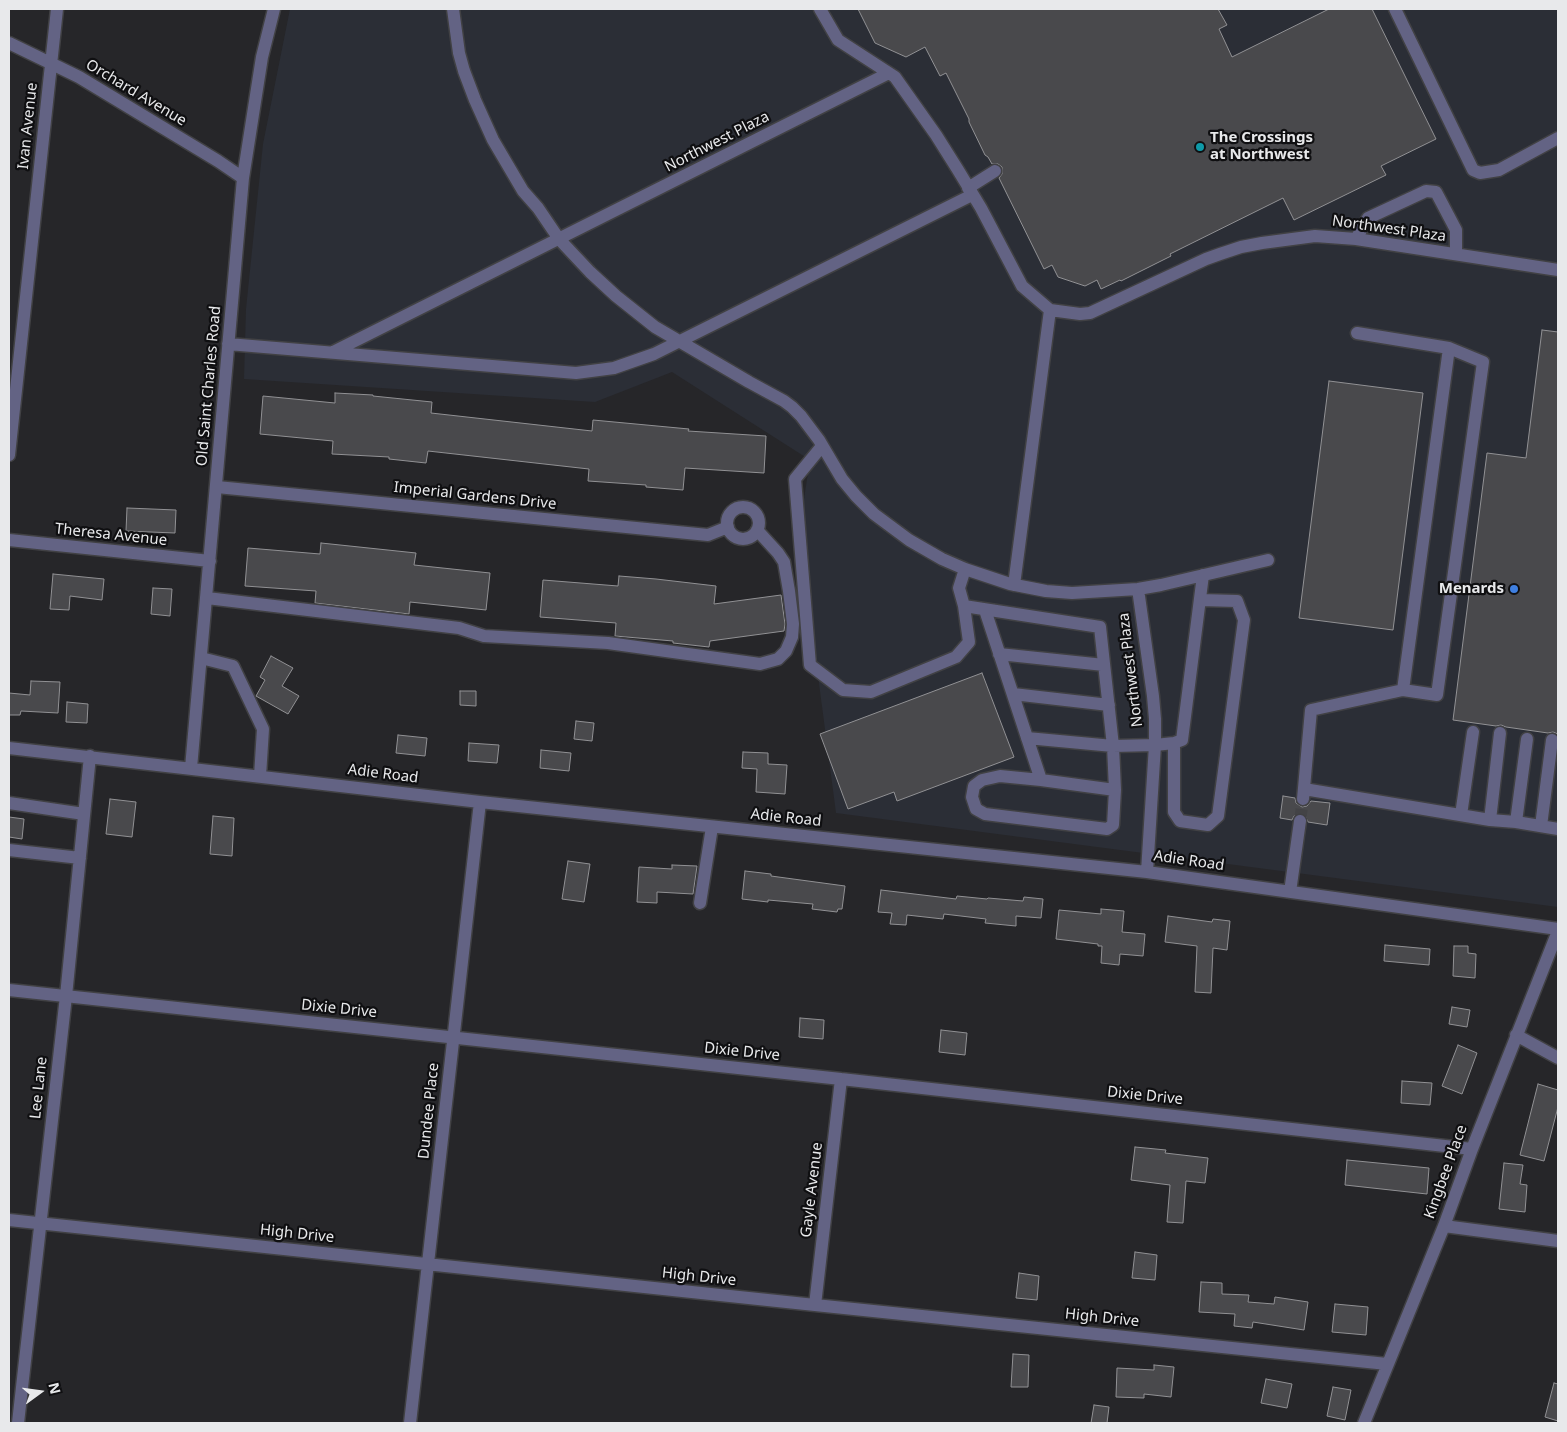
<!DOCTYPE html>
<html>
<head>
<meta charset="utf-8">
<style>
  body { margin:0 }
  #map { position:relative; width:1567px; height:1432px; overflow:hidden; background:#262629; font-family:"Noto Sans",sans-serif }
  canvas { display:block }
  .frame { position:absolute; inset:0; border:10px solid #e8e9eb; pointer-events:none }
  .north { position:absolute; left:15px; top:1367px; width:50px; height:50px; -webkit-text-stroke:4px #0f0f11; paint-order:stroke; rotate:76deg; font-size:14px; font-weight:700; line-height:20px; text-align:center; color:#e8e9eb }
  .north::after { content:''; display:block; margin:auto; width:18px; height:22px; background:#e8e9eb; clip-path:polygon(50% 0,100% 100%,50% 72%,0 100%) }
</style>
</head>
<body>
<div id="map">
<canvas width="1567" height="1432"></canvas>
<div class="frame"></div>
<div class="north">N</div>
</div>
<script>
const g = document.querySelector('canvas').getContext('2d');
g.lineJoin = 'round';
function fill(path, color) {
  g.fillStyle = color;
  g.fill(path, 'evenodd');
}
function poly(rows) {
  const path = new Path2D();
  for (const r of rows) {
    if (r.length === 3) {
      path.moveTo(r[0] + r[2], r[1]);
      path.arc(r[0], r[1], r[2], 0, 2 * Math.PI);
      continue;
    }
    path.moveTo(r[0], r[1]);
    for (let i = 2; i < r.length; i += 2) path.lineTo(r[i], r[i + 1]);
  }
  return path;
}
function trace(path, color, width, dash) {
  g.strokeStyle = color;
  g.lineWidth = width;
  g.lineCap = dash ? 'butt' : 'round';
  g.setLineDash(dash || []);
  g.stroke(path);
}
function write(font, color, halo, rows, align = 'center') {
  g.font = font + ' "Noto Sans",sans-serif';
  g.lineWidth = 4.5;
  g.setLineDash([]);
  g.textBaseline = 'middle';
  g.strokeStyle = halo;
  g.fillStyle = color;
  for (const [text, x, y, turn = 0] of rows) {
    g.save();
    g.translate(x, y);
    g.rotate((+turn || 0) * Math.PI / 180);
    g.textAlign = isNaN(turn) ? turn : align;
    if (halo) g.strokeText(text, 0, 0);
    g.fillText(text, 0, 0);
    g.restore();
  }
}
fill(poly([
  [290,9,1558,9,1558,907,836,813,799,531,810,460,672,372,595,402,244,379,246,309,263,144]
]), '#2b2e36');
const building = poly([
  [858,9,1218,9,1227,25,1219,29,1232,57,1329,9,1372,9,1436,139,1381,166,1386,175,1294,220,1283,198,1170,254,1171,256,1121,281,1120,280,1101,289,1097,280,1085,286,1058,277,1052,265,1044,269,999,178,1002,174,1002,167,998,164,992,164,988,157,985,155,969,122,969,119,946,73,940,76,925,47,906,57,875,43,858,9],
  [1542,330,1558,332,1558,734,1553,732,1548,733,1506,727,1501,725,1496,726,1453,720,1487,453,1526,458,1542,330],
  [1329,381,1423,393,1393,630,1299,618,1329,381],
  [335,393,373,395,373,396,432,402,431,413,592,431,593,420,689,429,688,431,766,436,764,473,685,468,683,490,646,487,646,485,588,481,589,469,428,451,426,463,389,459,389,457,332,454,333,441,260,434,263,396,335,403,335,393],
  [127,508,176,510,175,533,126,531,127,508],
  [321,543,416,553,414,565,490,573,486,610,410,602,409,614,315,603,316,591,245,586,248,548,320,554,321,543],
  [53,574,104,579,102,600,70,596,69,610,50,609,53,574],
  [619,576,656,579,716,586,714,604,781,595,785,624,784,631,710,641,709,647,673,643,673,641,615,636,616,623,540,617,543,580,618,586,619,576],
  [153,588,172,589,170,616,151,614,153,588],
  [271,656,293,668,282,686,299,696,288,714,256,696,265,680,260,677,271,656],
  [982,673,1014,757,897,801,894,792,848,809,820,734,982,673],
  [31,681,60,682,58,713,21,711,20,715,9,715,9,693,30,695,31,681],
  [460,691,476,691,476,706,460,705,460,691],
  [67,702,88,704,87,723,66,722,67,702],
  [576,721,594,723,592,741,574,739,576,721],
  [398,735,427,738,425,756,396,753,398,735],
  [469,743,499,745,497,763,468,761,469,743],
  [541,750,571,753,569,771,540,768,541,750],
  [743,752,768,753,768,764,787,765,785,794,756,792,757,769,742,768,743,752],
  [1283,796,1295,798,1296,803,1302,807,1307,806,1311,801,1330,803,1327,825,1308,822,1305,815,1301,813,1294,816,1292,820,1280,818,1283,796],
  [110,799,136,802,132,837,106,834,110,799],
  [213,816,234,818,232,856,210,854,213,816],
  [9,817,24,819,22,839,9,837,9,817],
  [568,861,590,864,584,902,562,899,568,861],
  [672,865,697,866,693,894,657,892,657,903,637,902,639,867,672,869,672,865],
  [745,871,771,874,771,876,845,886,842,909,838,909,837,912,812,909,813,904,768,900,768,902,742,899,745,871],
  [881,890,956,899,957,896,987,899,988,898,1023,901,1024,897,1043,899,1041,918,1016,916,1016,926,985,923,986,919,944,914,943,919,907,915,906,925,890,924,892,913,878,912,881,890],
  [1101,909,1124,911,1122,932,1145,934,1143,956,1120,954,1119,965,1101,963,1102,946,1098,946,1098,944,1056,939,1059,910,1101,914,1101,909],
  [1168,916,1212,922,1213,919,1230,921,1227,950,1213,948,1211,993,1195,992,1197,946,1165,942,1168,916],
  [1385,945,1430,949,1429,965,1384,961,1385,945],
  [1454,946,1468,946,1468,953,1476,954,1475,978,1453,976,1454,946],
  [1452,1007,1470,1010,1467,1027,1449,1024,1452,1007],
  [800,1018,824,1020,823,1039,799,1037,800,1018],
  [941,1030,967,1033,965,1055,939,1052,941,1030],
  [1458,1045,1477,1053,1462,1094,1442,1086,1458,1045],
  [1402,1081,1432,1083,1430,1105,1401,1103,1402,1081],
  [1538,1084,1558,1090,1558,1107,1544,1161,1520,1155,1538,1084],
  [1135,1147,1166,1150,1165,1153,1208,1158,1205,1183,1186,1181,1183,1223,1167,1222,1170,1185,1131,1180,1135,1147],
  [1347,1160,1429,1168,1427,1194,1345,1185,1347,1160],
  [1504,1163,1523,1165,1520,1184,1527,1185,1525,1212,1499,1209,1504,1163],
  [1135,1252,1157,1255,1155,1280,1132,1278,1135,1252],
  [1019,1273,1039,1276,1037,1300,1016,1298,1019,1273],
  [1201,1282,1222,1283,1222,1294,1249,1295,1248,1302,1274,1304,1275,1297,1308,1302,1304,1330,1253,1322,1252,1328,1234,1326,1235,1314,1199,1312,1201,1282],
  [1335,1304,1368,1307,1366,1335,1332,1332,1335,1304],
  [1013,1354,1029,1355,1028,1387,1011,1387,1013,1354],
  [1154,1365,1174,1367,1171,1397,1144,1394,1144,1398,1116,1397,1117,1368,1154,1370,1154,1365],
  [1266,1379,1292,1384,1287,1408,1261,1403,1266,1379],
  [1554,1383,1558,1384,1558,1421,1545,1417,1554,1383],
  [1333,1387,1351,1390,1345,1420,1327,1416,1333,1387],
  [1094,1405,1109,1407,1107,1423,1091,1423,1094,1405]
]);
fill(building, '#49494c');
trace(building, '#919194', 1);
trace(poly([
  [1300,821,1303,799]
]), '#434346', 12, [12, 6]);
const minor = poly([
  [453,9,459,53,464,71,475,100,493,140,523,191,538,208,559,239,590,272,616,296,655,327,749,382,784,401,792,407,801,416,819,440,842,479,856,496,874,514,909,540,942,559,965,569,1010,584,1046,591,1072,593,1138,589,1161,585,1268,560],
  [820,9,838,40,895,77,936,135,958,170,981,208,1022,286,1050,310,1080,314,1090,313,1206,259,1220,254,1241,247,1262,243,1315,236,1356,239,1558,270],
  [1395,9,1473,170,1480,173,1499,170,1558,138],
  [9,43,79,77,218,161,243,178],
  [968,188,995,171],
  [1356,239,1368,218,1426,191,1436,192,1456,230,1456,254],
  [228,344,576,373,614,368,654,354,972,195],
  [333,352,889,73],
  [822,446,795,479,810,665,843,690,871,692,956,657,969,642,964,606],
  [9,455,57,9],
  [217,487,708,535,728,527],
  [743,523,16],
  [9,540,210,561],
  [965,569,959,588,964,606,1100,627,1113,746,1155,745,1174,743,1182,740,1203,575],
  [1014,585,1050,310],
  [1138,589,1153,696,1155,719,1155,745,1147,872],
  [207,598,459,628,484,636,608,643,760,664,778,659,786,651,792,637,793,624,789,591,784,562,778,553,757,530],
  [985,610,1041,780,1115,790],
  [999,654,1104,665],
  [201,658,233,666,263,729,260,776],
  [1403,690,1437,695,1483,362,1449,348],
  [1013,694,1109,705],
  [1027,738,1113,746,1115,790,1113,825,1107,829,985,814,976,809,972,797,974,786,982,780,1000,776,1041,780],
  [1174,743,1174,812,1180,821,1208,825,1218,816,1244,620,1237,601,1200,600],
  [9,748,480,802,1147,872,1558,929],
  [191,768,243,178,262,57,274,9],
  [1304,789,1490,820,1516,822,1558,829],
  [1303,799,1311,710,1403,690,1449,348,1357,333],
  [9,803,84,814],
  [1461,815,1473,732],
  [1490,820,1500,733],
  [1516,822,1527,739],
  [1541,826,1552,740],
  [9,850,80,858],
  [1290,892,1300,821],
  [700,903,712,827],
  [9,990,841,1079,1472,1149],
  [1516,1035,1558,1058],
  [9,1220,815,1305,1387,1364],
  [1444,1226,1558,1241],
  [815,1305,841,1079],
  [18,1423,66,996,90,756],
  [410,1423,480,802],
  [1364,1423,1444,1226,1472,1149,1558,931]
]);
trace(minor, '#414144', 15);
trace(minor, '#636384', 12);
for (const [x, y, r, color] of [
  [1200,147,5,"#0f9aa8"],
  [1514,589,5,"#3f7fe0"]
]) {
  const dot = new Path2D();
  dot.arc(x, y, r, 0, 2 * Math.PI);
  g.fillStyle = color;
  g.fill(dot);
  trace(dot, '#0f0f11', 2);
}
write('15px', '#e8e9eb', '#0f0f11', [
  ["Orchard Avenue",136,93,31],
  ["Ivan Avenue",28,126,-84],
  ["Northwest Plaza",717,142,-27],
  ["Northwest Plaza",1389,229,8],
  ["Old Saint Charles Road",209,386,-85],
  ["Imperial Gardens Drive",475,496,6],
  ["Theresa Avenue",111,535,6],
  ["Northwest Plaza",1131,670,-97],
  ["Adie Road",383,774,7],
  ["Adie Road",786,818,6],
  ["Adie Road",1189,861,8],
  ["Dixie Drive",339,1009,6],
  ["Dixie Drive",742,1052,6],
  ["Lee Lane",39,1088,-84],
  ["Dixie Drive",1145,1096,6],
  ["Dundee Place",429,1111,-84],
  ["Kingbee Place",1446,1172,-70],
  ["Gayle Avenue",812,1190,-83],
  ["High Drive",297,1234,6],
  ["High Drive",699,1277,6],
  ["High Drive",1102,1318,6]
]);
write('bold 15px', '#e8e9eb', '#0f0f11', [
  ["The Crossings",1210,138],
  ["at Northwest",1210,155],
  ["Menards",1504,589,"right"]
], 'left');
</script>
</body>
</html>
